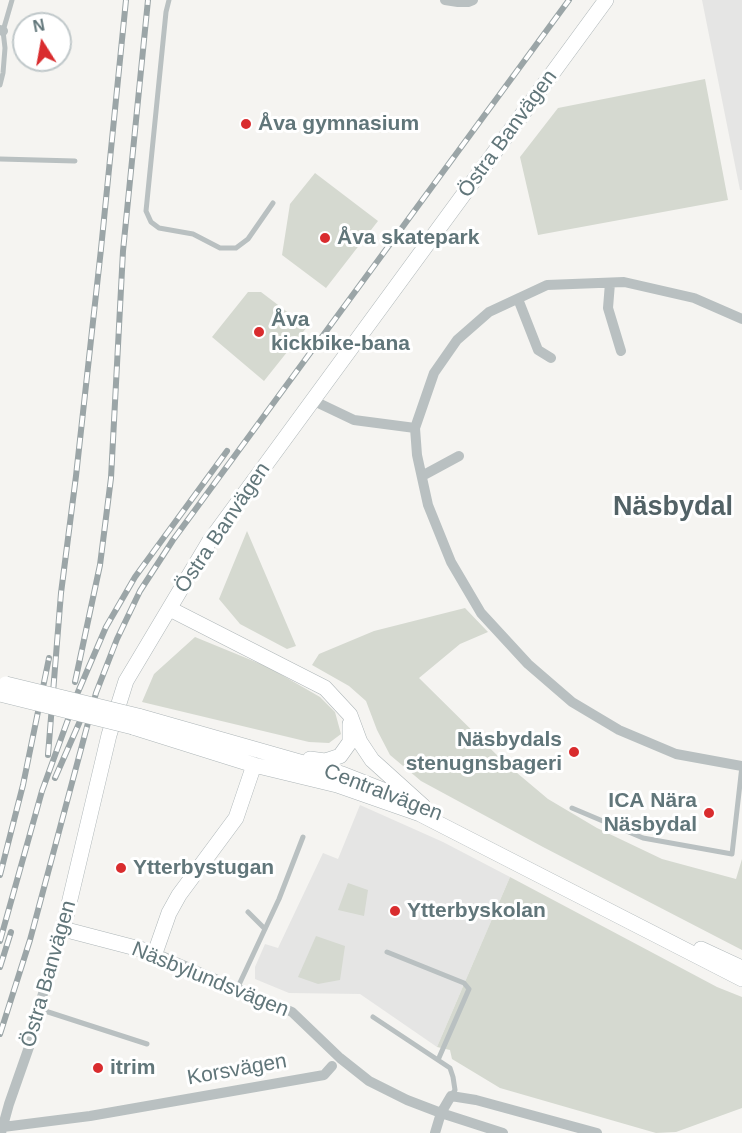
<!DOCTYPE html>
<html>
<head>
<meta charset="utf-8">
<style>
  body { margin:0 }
  #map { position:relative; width:742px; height:1133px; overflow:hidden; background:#f5f4f1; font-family:Arial,sans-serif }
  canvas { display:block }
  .north { position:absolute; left:12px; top:12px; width:60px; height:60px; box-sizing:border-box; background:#fff; border:2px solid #c0c8ca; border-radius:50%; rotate:349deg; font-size:16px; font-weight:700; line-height:24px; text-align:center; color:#61767a }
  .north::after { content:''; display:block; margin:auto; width:21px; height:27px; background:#d92c2e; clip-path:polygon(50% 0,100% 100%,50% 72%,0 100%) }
</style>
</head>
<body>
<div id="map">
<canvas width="742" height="1133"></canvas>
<div class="north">N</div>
</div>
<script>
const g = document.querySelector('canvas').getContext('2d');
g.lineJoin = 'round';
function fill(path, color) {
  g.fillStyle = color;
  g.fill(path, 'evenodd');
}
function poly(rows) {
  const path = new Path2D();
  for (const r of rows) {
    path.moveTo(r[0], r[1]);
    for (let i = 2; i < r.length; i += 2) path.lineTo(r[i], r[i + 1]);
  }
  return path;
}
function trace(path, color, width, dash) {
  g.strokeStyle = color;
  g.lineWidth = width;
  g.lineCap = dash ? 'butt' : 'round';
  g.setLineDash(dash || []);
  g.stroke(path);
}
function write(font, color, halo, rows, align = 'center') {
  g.font = font + ' Arial,sans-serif';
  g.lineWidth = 6;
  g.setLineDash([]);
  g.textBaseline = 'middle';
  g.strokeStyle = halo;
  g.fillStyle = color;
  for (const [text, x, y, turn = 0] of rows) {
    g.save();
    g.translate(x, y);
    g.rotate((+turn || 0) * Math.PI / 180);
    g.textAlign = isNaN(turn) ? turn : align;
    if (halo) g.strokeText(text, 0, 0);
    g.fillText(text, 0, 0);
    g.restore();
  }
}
fill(poly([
  [702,0,742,0,742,190,740,190],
  [360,805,443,842,510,877,437,1047,360,994,289,993,255,979,255,967,265,944,278,948,323,853,338,859]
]), '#e5e5e4');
fill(poly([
  [705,79,728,200,538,235,520,157,558,108],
  [315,173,378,221,326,288,282,255,290,204],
  [248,292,261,292,307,327,264,381,212,337],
  [247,531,296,646,287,649,240,624,219,599],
  [465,608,488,632,460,644,419,678,504,762,548,799,597,828,662,859,736,879,742,859,742,950,543,847,421,781,390,755,377,730,366,701,349,686,312,665,319,654,374,631],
  [195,637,268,667,320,697,335,712,341,734,329,743,309,742,142,702,154,674],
  [510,877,717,987,742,997,742,1108,676,1132,656,1133,500,1088,452,1059,450,1050,437,1047],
  [348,883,368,890,364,916,338,910],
  [316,936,345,946,340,980,318,984,298,977]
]), '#d5d9d0');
const secondary = poly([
  [170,609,325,688,350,715,360,742,372,760,423,806],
  [138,716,342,774,393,794],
  [133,727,254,765,337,785,420,814,742,979],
  [310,759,325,761,340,756,350,742,350,724],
  [254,765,236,818,179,895,169,913,155,953,63,929,109,735,126,681,209,542,606,0],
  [701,949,742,968]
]);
trace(secondary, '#aeb6b8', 16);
trace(poly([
  [169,0,166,12,146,211,151,222,159,228,193,234,220,248,236,248,248,239,273,203],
  [0,85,3,73,5,48,3,31,12,0],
  [0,159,75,161],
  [572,808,643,838,732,854,742,766],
  [248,912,265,929],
  [387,952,464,983,469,989,438,1060],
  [237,989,279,899,303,837],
  [42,1010,147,1044],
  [373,1017,450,1068,453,1077,455,1090,451,1096]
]), '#b9c0c1', 5);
trace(poly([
  [445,0,458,2,468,2,473,0],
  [0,30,3,31],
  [610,283,608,308,621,351],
  [518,299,538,350,551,358],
  [312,400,354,420,415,428,417,455,428,505,451,562,481,613,528,664,572,702,619,730,676,754,742,766],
  [415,428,434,373,457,340,489,312,547,285,624,282,694,298,742,319],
  [422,476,459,456],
  [155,953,292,1012,340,1058,369,1081,407,1100,441,1113,503,1133],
  [3,1127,90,1116,324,1075,332,1066],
  [1,1133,9,1104,42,1010,41,1000,63,929],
  [435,1133,441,1113,451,1096,476,1100,597,1133]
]), '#b9c0c1', 10);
trace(secondary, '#fff', 15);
const rail = poly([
  [75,682,100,565,111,478,123,251,148,0],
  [48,755,61,593,76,476,101,249,126,0],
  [55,778,84,712],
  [0,875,23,785,49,658],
  [0,941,42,791,78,692,106,627,135,577,227,451],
  [0,967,11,932],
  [0,1034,30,940,96,693,117,639,140,591,173,540,569,0]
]);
trace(rail, '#9ba5a7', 6);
trace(rail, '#fff', 4, [11]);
const secondaryBridge = poly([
  [6,684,138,716],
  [0,694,133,727]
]);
trace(secondaryBridge, '#aeb6b8', 16, []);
trace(secondaryBridge, '#fff', 15);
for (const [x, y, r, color] of [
  [246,124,6,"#d92c2e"],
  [325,238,6,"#d92c2e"],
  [259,332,6,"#d92c2e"],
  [574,752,6,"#d92c2e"],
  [709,813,6,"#d92c2e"],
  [121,868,6,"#d92c2e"],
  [395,911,6,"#d92c2e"],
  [98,1068,6,"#d92c2e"]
]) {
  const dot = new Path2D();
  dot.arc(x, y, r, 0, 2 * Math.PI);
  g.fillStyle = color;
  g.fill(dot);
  trace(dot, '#fff', 2);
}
write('bold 21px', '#61767a', '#fff', [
  ["Åva gymnasium",258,124],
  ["Åva skatepark",337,238],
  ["Åva",271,320],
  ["kickbike-bana",271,344],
  ["Näsbydals",562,740,"right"],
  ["stenugnsbageri",562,764,"right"],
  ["ICA Nära",697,801,"right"],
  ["Näsbydal",697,825,"right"],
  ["Ytterbystugan",133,868],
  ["Ytterbyskolan",407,911],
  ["itrim",110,1068]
], 'left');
write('21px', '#61767a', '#fff', [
  ["Östra Banvägen",508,134,-54],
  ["Östra Banvägen",223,528,-56],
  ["Centralvägen",383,793,21],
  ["Östra Banvägen",49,974,-74],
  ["Näsbylundsvägen",210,980,22],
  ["Korsvägen",237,1070,-10]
]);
write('bold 27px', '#526266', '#fff', [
  ["Näsbydal",673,508]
]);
</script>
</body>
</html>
